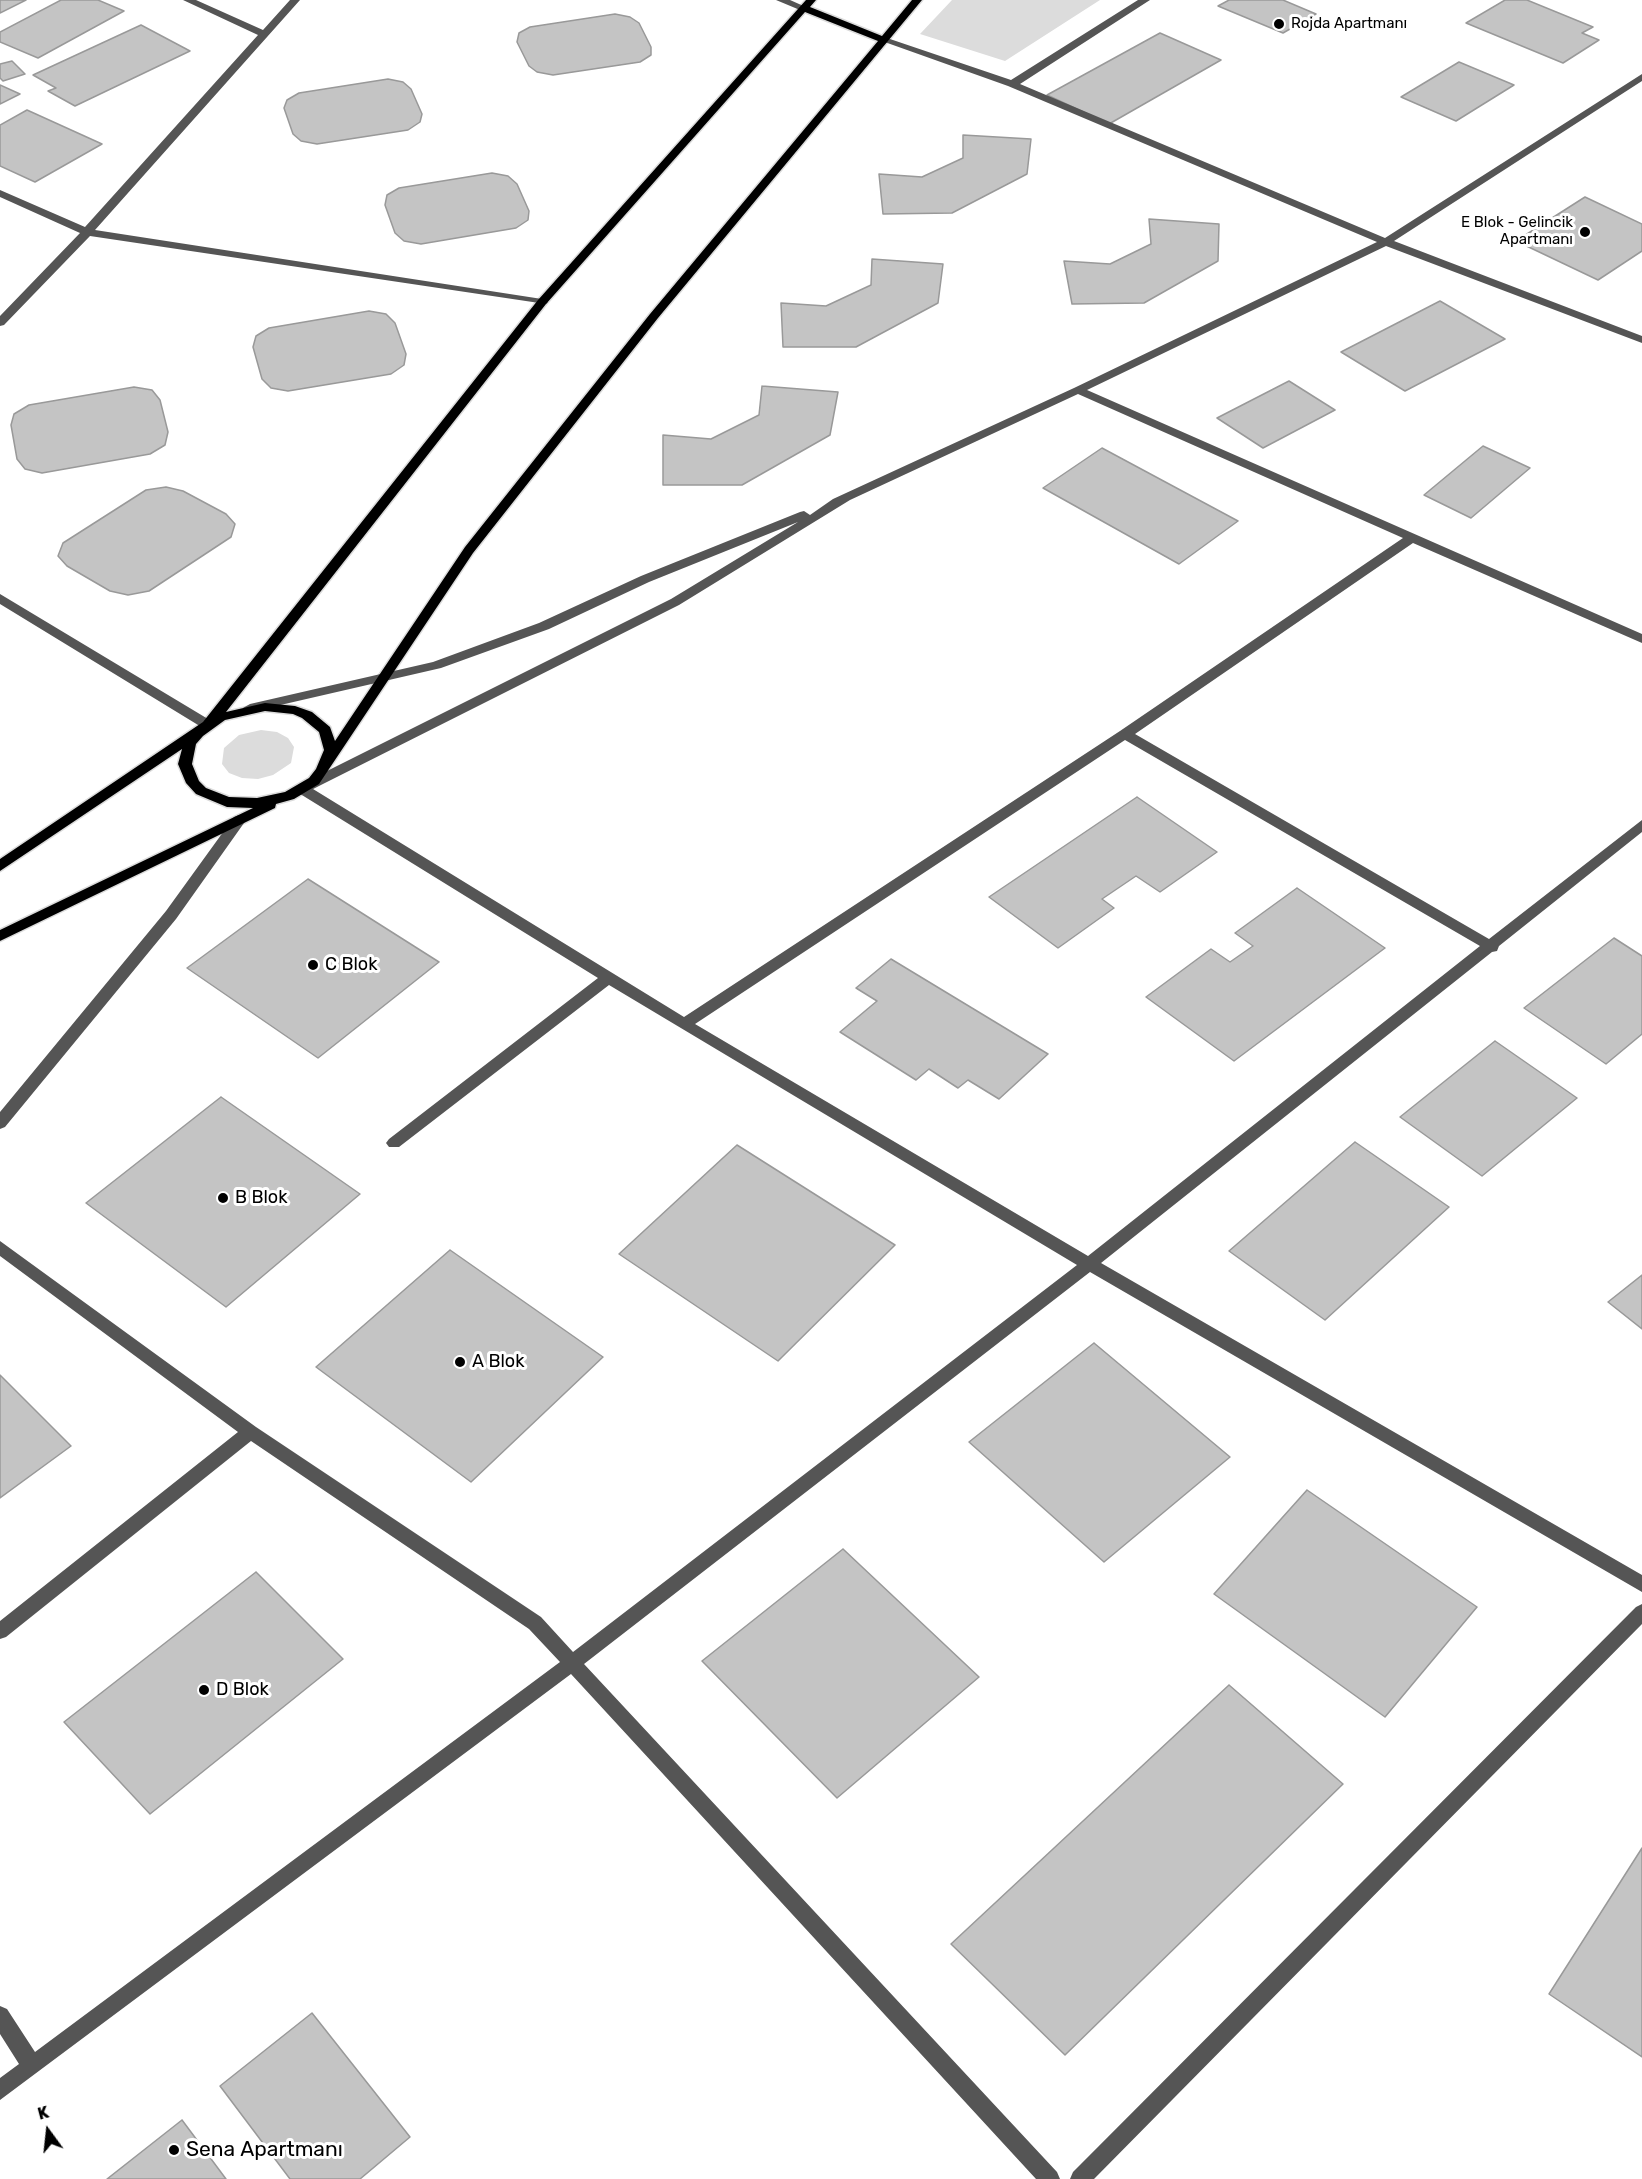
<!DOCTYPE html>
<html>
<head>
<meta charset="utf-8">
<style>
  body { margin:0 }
  #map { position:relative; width:1642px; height:2179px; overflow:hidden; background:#fff; font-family:Rubik,sans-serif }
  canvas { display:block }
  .north { position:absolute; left:18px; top:2101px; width:60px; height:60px; -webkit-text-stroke:4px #fff; paint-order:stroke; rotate:345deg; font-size:16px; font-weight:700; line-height:24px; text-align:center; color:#000 }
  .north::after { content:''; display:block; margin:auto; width:21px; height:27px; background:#000; clip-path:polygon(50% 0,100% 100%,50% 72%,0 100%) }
</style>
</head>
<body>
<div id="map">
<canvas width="1642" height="2179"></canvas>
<div class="north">K</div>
</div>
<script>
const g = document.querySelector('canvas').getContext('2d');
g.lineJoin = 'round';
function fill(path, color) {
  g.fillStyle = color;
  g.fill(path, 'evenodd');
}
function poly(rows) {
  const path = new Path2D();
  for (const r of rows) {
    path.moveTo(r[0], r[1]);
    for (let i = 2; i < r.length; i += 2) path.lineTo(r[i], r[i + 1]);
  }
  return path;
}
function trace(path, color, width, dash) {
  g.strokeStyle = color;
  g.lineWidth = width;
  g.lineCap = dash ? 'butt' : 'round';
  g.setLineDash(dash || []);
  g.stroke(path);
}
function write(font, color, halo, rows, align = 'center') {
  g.font = font + ' Rubik,sans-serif';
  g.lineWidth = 6;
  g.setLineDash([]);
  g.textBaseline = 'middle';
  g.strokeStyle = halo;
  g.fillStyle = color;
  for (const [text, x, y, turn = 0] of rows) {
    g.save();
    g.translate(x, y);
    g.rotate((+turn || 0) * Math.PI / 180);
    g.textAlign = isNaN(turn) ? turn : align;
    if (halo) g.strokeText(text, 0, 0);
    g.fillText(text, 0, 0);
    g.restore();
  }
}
fill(poly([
  [952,0,1100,0,1005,61,920,34],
  [261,730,277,732,288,738,294,747,291,763,273,775,258,779,242,778,229,773,222,764,224,748,239,735]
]), '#dcdcdc');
const building = poly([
  [0,0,26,0,0,13,0,0],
  [61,0,98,0,124,11,38,58,0,42,0,32,61,0],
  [1229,0,1283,0,1316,14,1283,33,1218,6,1229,0],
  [1505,0,1527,0,1593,27,1582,33,1599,40,1563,63,1466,23,1505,0],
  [615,14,630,17,639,23,651,47,651,55,640,62,553,75,537,72,529,66,517,42,519,33,530,27,615,14],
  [141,25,190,51,75,106,48,91,56,88,33,75,141,25],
  [1160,33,1221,60,1109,124,1047,95,1160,33],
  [12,61,25,74,3,81,0,78,0,64,12,61],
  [1459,62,1514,85,1456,121,1401,97,1459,62],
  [388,79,403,82,411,89,422,114,420,122,408,130,317,144,301,141,293,134,284,108,287,100,299,93,388,79],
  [0,85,20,94,0,104,0,85],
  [27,110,102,144,35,182,0,166,0,125,27,110],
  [963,135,1031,139,1027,174,952,213,883,214,879,174,922,177,963,158,963,135],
  [492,173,508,176,517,184,529,211,528,220,516,228,421,244,404,241,395,233,385,205,387,195,399,188,492,173],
  [1585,197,1642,224,1642,251,1598,280,1516,241,1585,197],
  [1149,219,1219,224,1218,261,1144,303,1072,304,1064,261,1110,264,1151,244,1149,219],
  [872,259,943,264,938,303,856,347,783,347,781,303,826,306,871,285,872,259],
  [1440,301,1505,339,1405,391,1341,352,1440,301],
  [369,311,386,314,395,323,406,354,404,365,391,374,288,391,271,388,262,379,253,347,256,336,269,328,369,311],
  [1289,381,1335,410,1263,448,1217,418,1289,381],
  [762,386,838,392,830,435,742,485,663,485,663,435,711,439,759,415,762,386],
  [134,387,152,390,160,400,168,432,165,445,150,454,42,473,25,469,17,459,11,425,14,414,29,405,134,387],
  [1483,446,1530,468,1471,518,1424,495,1483,446],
  [1102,448,1238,521,1179,564,1043,488,1102,448],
  [166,487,183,491,226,514,235,524,231,537,149,591,128,595,110,591,67,566,58,556,63,543,146,490,166,487],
  [1137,797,1217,852,1160,892,1136,876,1102,899,1114,908,1058,948,989,897,1137,797],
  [308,879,439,962,318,1058,187,968,308,879],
  [1297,888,1385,948,1234,1061,1146,997,1211,949,1230,962,1253,946,1235,933,1297,888],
  [1614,938,1642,956,1642,1034,1606,1064,1524,1008,1614,938],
  [891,959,1048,1054,999,1099,968,1080,958,1088,929,1069,916,1080,840,1032,877,1001,856,988,891,959],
  [1495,1041,1577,1098,1482,1176,1400,1117,1495,1041],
  [221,1097,360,1194,226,1307,86,1203,221,1097],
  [1355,1142,1449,1207,1325,1320,1229,1251,1355,1142],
  [737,1145,895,1245,778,1361,619,1254,737,1145],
  [450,1250,603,1357,471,1482,316,1367,450,1250],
  [1642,1275,1642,1329,1608,1302,1642,1275],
  [1094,1343,1230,1457,1104,1562,969,1442,1094,1343],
  [0,1375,71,1446,0,1498,0,1375],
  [1307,1490,1477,1607,1385,1717,1214,1594,1307,1490],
  [843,1549,979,1677,837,1798,702,1661,843,1549],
  [256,1572,343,1659,150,1814,64,1722,256,1572],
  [1229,1685,1343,1784,1065,2055,951,1944,1229,1685],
  [1642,1848,1642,2057,1549,1994,1642,1848],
  [312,2013,410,2137,360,2179,290,2179,220,2086,312,2013],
  [182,2120,226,2179,107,2179,182,2120]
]);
fill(building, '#c4c4c4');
trace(building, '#999', 1.5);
const major = poly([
  [806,0,816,0,810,7,882,36,912,0,922,0,658,318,473,553,319,784,294,799,276,804,275,808,0,941,0,930,253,808,227,807,196,794,186,783,178,764,182,749,0,871,0,859,203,722,538,300,806,0],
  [805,12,878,41,650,314,465,547,335,741,330,727,312,712,295,706,265,703,226,712,546,304,805,12],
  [265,711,293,714,302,718,319,732,324,750,316,769,309,778,285,792,257,798,229,797,206,788,199,781,192,764,196,744,203,736,225,720,265,711]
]);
trace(major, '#dbdbdb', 3);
fill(poly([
  [183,0,196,0,263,30,290,0,300,0,95,230,542,299,548,302,546,304,90,236,4,325,0,326,0,316,80,233,0,197,0,190,85,227,258,35,183,0],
  [776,0,790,0,808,8,800,10,776,0],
  [1138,0,1150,0,1020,84,1385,238,1642,74,1642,81,1394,241,1642,336,1642,343,1386,246,1087,390,1642,634,1642,643,1413,543,1135,734,1489,939,1642,820,1642,832,1499,946,1497,951,1492,952,1101,1263,1642,1575,1642,1592,1090,1272,584,1664,1057,2172,1060,2179,1036,2179,571,1674,0,2100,0,2078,19,2064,0,2034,0,2006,7,2009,35,2052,560,1662,529,1629,251,1441,6,1637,0,1639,0,1621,238,1432,0,1256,0,1241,256,1427,541,1617,573,1652,1077,1265,609,985,399,1147,389,1147,386,1143,389,1139,598,978,297,792,295,789,297,786,671,599,798,522,649,582,549,629,441,668,250,712,243,708,250,704,433,662,539,623,641,576,800,512,804,511,810,515,833,499,1074,388,1377,242,1008,86,879,40,887,38,1011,80,1138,0],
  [1078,394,1403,538,1120,731,684,1017,313,789,679,605,850,500,1078,394],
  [1125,740,1480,946,1088,1256,695,1024,1125,740],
  [0,594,213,722,215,725,213,728,203,728,0,604,0,594],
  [239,815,246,820,244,823,176,919,5,1127,0,1129,0,1112,166,911,234,817,239,815],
  [1642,1604,1642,1624,1094,2179,1070,2179,1073,2172,1636,1607,1642,1604]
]), '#555');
fill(major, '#000');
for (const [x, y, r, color] of [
  [1279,24,6,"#000"],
  [1585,232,6,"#000"],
  [313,965,6,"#000"],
  [223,1198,6,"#000"],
  [460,1362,6,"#000"],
  [204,1690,6,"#000"],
  [174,2150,6,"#000"]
]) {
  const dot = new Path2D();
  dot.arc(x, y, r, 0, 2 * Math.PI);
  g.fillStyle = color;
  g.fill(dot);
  trace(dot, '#fff', 2);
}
write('15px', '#000', '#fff', [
  ["Rojda Apartmanı",1291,24],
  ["E Blok - Gelincik",1573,223,"right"],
  ["Apartmanı",1573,240,"right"]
], 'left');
write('18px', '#000', '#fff', [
  ["C Blok",325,965],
  ["B Blok",235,1198],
  ["A Blok",472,1362],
  ["D Blok",216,1690]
], 'left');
write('21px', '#000', '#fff', [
  ["Sena Apartmanı",186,2150]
], 'left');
</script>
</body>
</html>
